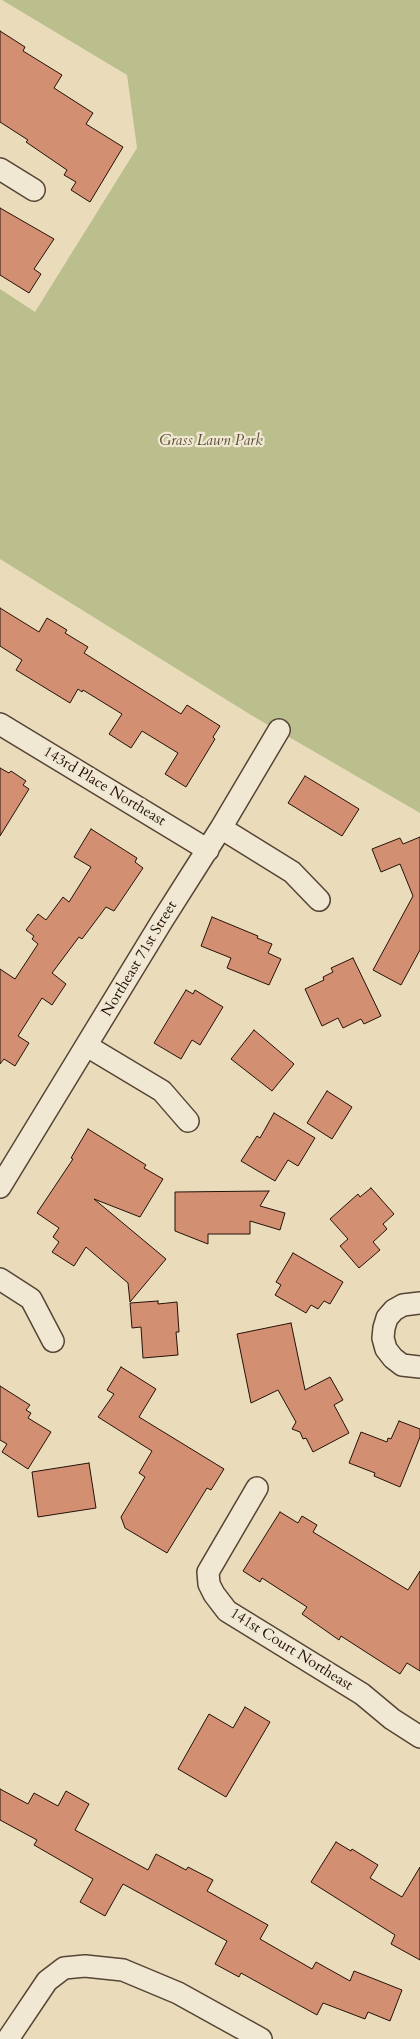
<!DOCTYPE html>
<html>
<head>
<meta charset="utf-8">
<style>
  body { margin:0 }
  canvas { display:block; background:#eadcbb }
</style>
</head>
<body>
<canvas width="420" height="2039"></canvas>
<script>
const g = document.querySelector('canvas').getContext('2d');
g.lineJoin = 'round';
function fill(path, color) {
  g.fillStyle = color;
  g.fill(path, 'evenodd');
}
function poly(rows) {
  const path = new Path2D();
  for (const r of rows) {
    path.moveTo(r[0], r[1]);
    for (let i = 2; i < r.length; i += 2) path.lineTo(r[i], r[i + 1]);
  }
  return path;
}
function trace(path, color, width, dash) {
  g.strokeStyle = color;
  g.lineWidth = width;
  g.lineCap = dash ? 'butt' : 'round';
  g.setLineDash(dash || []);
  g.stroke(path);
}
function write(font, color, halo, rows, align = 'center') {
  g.font = font + ' Cardo,serif';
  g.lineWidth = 4.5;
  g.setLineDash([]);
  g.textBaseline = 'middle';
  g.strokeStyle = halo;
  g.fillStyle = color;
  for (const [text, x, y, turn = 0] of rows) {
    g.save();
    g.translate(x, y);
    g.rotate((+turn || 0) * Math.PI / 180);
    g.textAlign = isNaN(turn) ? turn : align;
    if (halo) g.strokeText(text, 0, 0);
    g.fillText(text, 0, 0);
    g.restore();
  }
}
fill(poly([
  [2,0,420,0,420,813,251,715,0,559,0,289,35,312,137,148,127,75]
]), '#bbbf8d');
const building = poly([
  [0,31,25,47,23,51,62,75,54,88,93,113,86,124,123,147,90,202,71,190,76,182,64,175,67,170,26,142,28,140,0,122,0,31],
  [0,208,54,239,34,269,41,274,29,293,0,275,0,208],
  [0,608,39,632,47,618,67,630,65,633,88,647,84,653,181,714,187,705,220,726,213,737,215,739,186,787,165,774,178,753,142,731,131,748,109,734,122,714,83,690,82,692,78,689,70,703,16,670,22,660,0,646,0,608],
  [0,768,9,773,11,771,26,781,23,785,29,789,0,836,0,768],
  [305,776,359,809,342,836,288,803,305,776],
  [91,829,137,858,135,862,143,868,114,911,106,907,82,939,79,937,52,973,66,984,52,1005,42,998,18,1036,29,1043,15,1066,4,1059,0,1064,0,969,15,979,38,944,32,939,34,936,26,930,38,914,46,920,63,897,69,902,91,867,74,857,91,829],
  [420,837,420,950,401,985,373,970,413,896,400,864,381,872,372,849,400,838,403,844,420,837],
  [212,917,258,936,257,938,272,944,268,953,281,959,269,985,227,968,231,958,201,946,212,917],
  [353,958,381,1016,364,1024,361,1019,343,1028,338,1018,322,1026,305,989,324,980,323,977,333,972,331,968,353,958],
  [186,990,193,994,195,990,223,1007,200,1045,192,1040,181,1059,154,1043,186,990],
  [254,1030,294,1064,272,1091,231,1059,254,1030],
  [327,1091,352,1107,332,1139,307,1123,327,1091],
  [274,1113,315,1138,298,1166,288,1160,275,1181,241,1161,257,1136,260,1138,274,1113],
  [88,1129,146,1165,144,1168,163,1179,140,1217,94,1199,166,1259,130,1302,128,1283,86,1247,74,1266,52,1252,59,1242,53,1237,59,1228,37,1213,73,1159,71,1158,88,1129],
  [371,1188,394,1214,383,1224,387,1229,373,1242,380,1250,359,1268,340,1246,348,1239,330,1219,358,1194,360,1197,371,1188],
  [269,1191,260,1206,285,1213,280,1230,250,1221,250,1234,208,1234,208,1244,175,1231,175,1192,269,1191],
  [293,1253,343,1282,330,1304,324,1301,318,1309,311,1305,306,1313,275,1295,281,1285,276,1282,293,1253],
  [158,1301,158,1304,177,1302,179,1332,176,1332,178,1355,143,1358,141,1327,132,1328,130,1303,158,1301],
  [291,1323,305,1390,330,1377,343,1400,334,1405,349,1433,313,1452,306,1438,303,1439,300,1432,292,1429,296,1422,278,1390,251,1403,237,1334,291,1323],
  [121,1367,156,1389,139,1417,224,1469,211,1490,207,1488,167,1553,125,1528,121,1517,145,1477,139,1473,152,1451,98,1417,114,1394,107,1390,121,1367],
  [0,1386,30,1405,26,1410,31,1413,28,1418,51,1432,28,1469,2,1452,7,1444,0,1440,0,1386],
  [399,1421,420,1429,420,1437,400,1487,374,1476,375,1473,349,1463,361,1432,387,1442,388,1438,391,1439,399,1421],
  [89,1463,96,1508,38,1517,32,1472,89,1463],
  [280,1512,298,1523,302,1516,317,1525,313,1532,408,1590,420,1571,420,1671,407,1663,400,1674,341,1636,339,1640,302,1614,307,1607,262,1578,260,1582,243,1571,280,1512],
  [245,1707,270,1722,226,1797,178,1769,209,1714,233,1728,245,1707],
  [0,1789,28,1804,34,1793,58,1806,66,1791,89,1804,75,1830,148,1870,156,1854,186,1870,188,1867,213,1880,207,1891,268,1925,260,1939,312,1969,316,1962,350,1981,354,1971,402,1990,390,2021,368,2012,365,2019,323,2003,317,2015,241,1973,239,1977,215,1964,227,1941,123,1884,105,1916,80,1902,93,1879,34,1845,37,1840,0,1820,0,1789],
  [336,1842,351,1851,352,1849,378,1865,370,1878,402,1897,420,1867,420,1960,391,1944,395,1935,311,1882,336,1842]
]);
fill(building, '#d38f72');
trace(building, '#251108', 1);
const minor = poly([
  [0,169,34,190],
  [0,724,208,850],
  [221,828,292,872,319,900],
  [87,1046,162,1091,188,1121],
  [0,1187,162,921,221,828,279,730],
  [0,1279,31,1299,53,1341],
  [420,1303,403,1305,394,1310,387,1318,384,1328,383,1338,386,1349,393,1358,402,1365,420,1367],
  [257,1488,208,1572,209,1584,214,1594,227,1611,362,1694,392,1719,420,1737],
  [8,2039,47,1981,64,1968,85,1966,123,1970,178,1993,261,2039]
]);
trace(minor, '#564435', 24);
trace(minor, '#f1e8d3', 21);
write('italic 15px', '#5a4e37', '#f1e8d3', [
  ["Grass Lawn Park",211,442]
]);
write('15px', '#251108', '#f1e8d3', [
  ["143rd Place Northeast",104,787,31],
  ["Northeast 71st Street",140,959,-59],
  ["141st Court Northeast",291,1650,32]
]);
</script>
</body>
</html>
